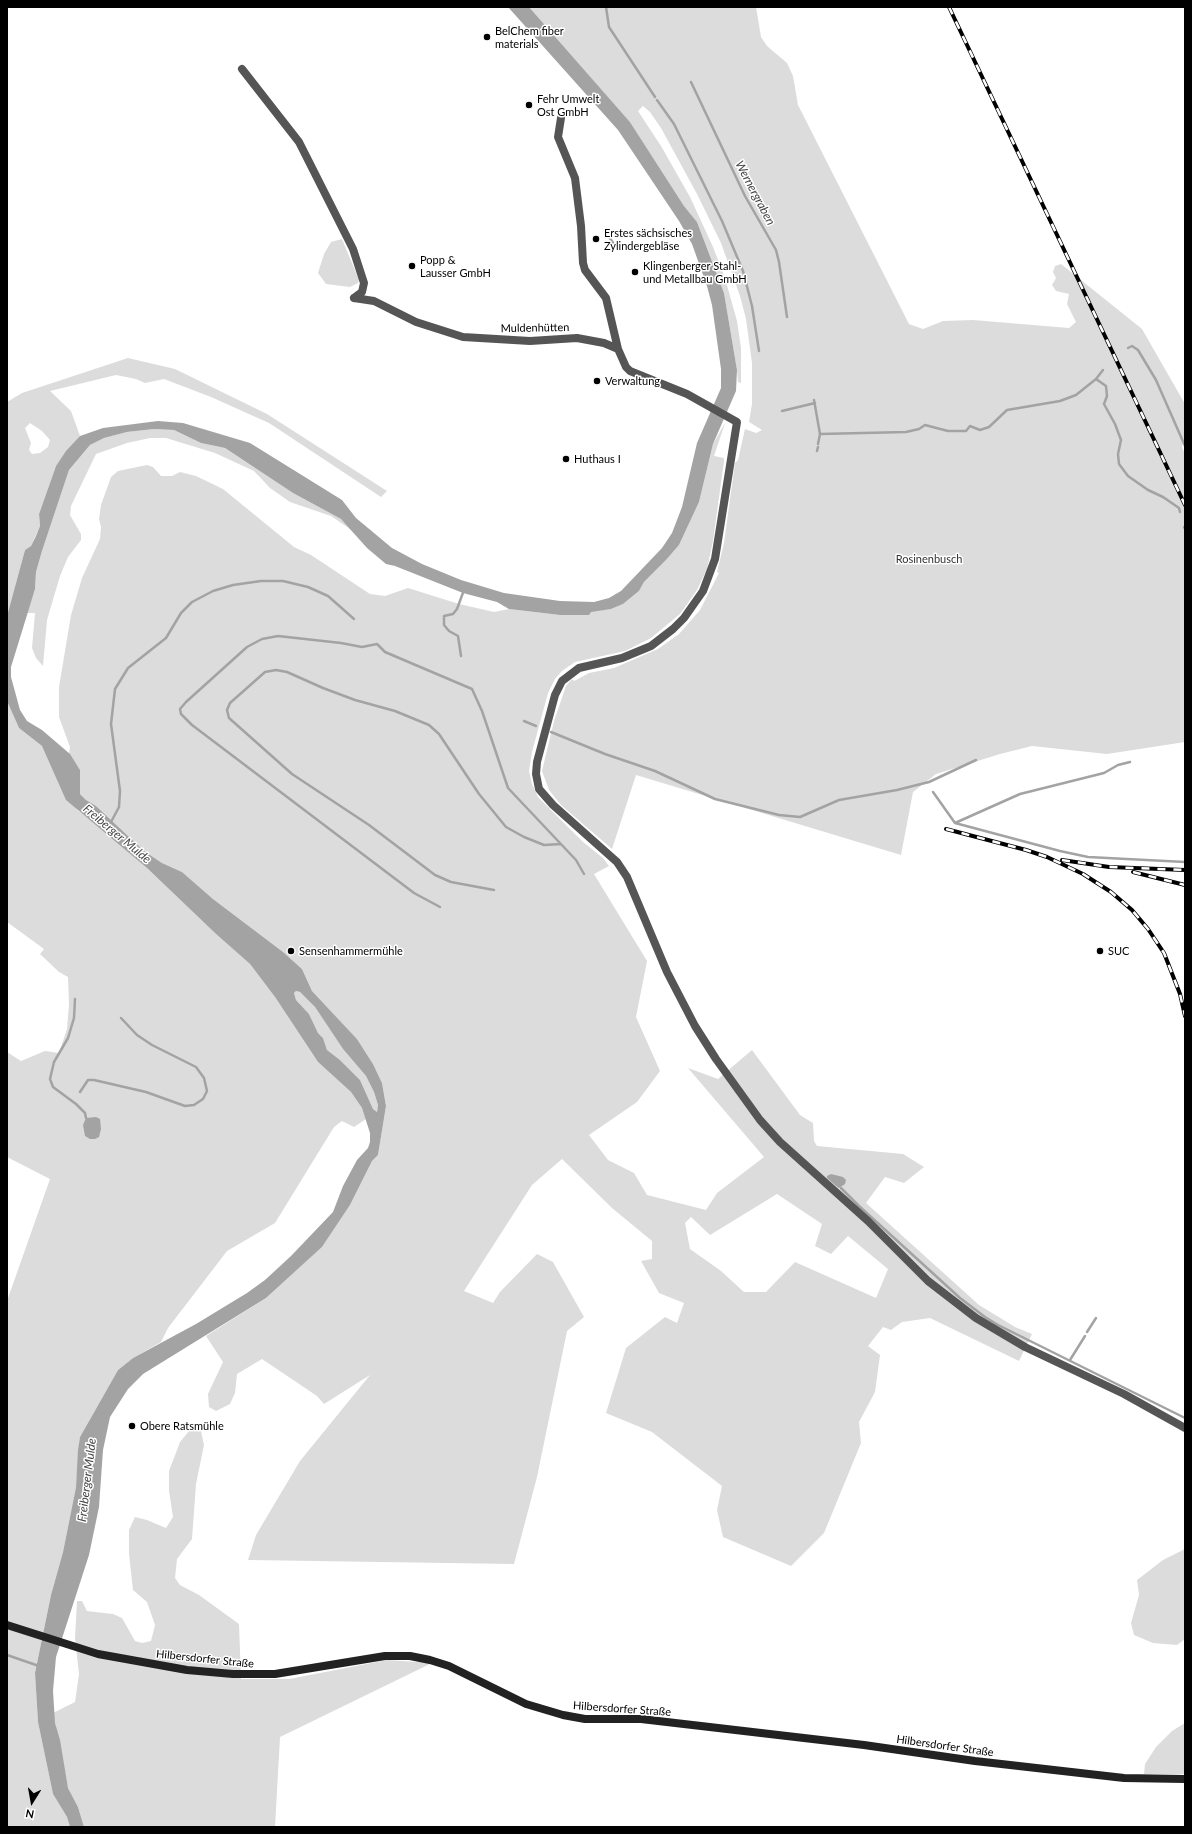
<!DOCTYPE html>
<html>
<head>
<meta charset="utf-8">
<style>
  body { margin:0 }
  #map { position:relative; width:1192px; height:1834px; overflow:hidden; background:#fff; font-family:Lato,sans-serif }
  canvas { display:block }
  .frame { position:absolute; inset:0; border:8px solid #000; pointer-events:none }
  .north { position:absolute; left:12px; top:1782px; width:40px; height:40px; -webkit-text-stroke:3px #fff; paint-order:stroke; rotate:191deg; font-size:11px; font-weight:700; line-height:16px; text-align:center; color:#000 }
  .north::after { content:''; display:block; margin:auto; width:14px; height:18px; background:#000; clip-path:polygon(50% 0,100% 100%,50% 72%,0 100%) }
</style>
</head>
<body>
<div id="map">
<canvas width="1192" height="1834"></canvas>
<div class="frame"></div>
<div class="north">N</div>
</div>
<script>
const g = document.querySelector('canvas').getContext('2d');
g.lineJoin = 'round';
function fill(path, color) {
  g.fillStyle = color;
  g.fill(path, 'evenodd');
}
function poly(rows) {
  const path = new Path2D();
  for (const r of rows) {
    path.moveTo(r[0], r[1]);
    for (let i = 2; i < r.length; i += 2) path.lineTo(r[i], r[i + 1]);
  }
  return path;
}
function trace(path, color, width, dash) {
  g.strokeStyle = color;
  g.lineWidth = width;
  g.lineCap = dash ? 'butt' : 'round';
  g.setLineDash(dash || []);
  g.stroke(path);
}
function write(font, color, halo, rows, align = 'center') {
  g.font = font + ' Lato,sans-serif';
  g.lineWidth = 3;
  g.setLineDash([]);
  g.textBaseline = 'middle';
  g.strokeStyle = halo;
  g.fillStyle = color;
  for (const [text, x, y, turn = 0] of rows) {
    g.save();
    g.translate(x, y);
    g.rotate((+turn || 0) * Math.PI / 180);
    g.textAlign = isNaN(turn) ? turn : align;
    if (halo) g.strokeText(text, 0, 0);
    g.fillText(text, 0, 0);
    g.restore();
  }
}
fill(poly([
  [529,7,756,7,761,37,767,46,787,63,793,76,798,105,909,324,923,329,943,321,973,320,1069,328,1076,322,1067,304,1069,294,1056,291,1052,285,1056,278,1053,272,1055,266,1061,264,1142,329,1185,404,1185,435,1182,447,1185,454,1185,742,1107,754,1032,746,1000,754,936,774,913,792,901,855,636,775,612,849,561,805,549,790,542,771,554,721,566,686,572,679,574,681,589,673,614,668,658,649,679,634,700,610,719,573,717,572,724,543,735,463,738,460,745,429,756,433,762,430,749,422,752,404,752,363,746,319,740,296,721,243,697,194,661,128,650,112,643,106,638,111,661,146,690,197,713,247,725,278,737,321,741,348,741,383,738,382,737,370,724,293,697,222,684,206,630,122],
  [342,239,359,280,358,283,350,287,326,284,318,273,324,254,331,242],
  [128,358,175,369,267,414,387,491,381,497,269,423,211,397,164,379,145,383,136,379,116,375,50,391,71,411,80,436,56,466,39,514,40,526,31,546,25,550,7,616,7,402,22,393],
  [30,423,42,431,50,440,48,447,40,453,32,454,29,450,31,443,25,428],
  [725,423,714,456,724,458,724,461,713,541,707,569,697,590,680,614,651,638,625,651,575,662,562,671,555,679,548,693,532,752,529,771,532,784,538,797,583,842,603,858,609,866,594,874,647,961,636,1017,660,1071,637,1102,589,1135,608,1160,634,1173,647,1195,706,1210,717,1193,764,1157,688,1068,718,1079,752,1050,800,1115,813,1123,814,1141,817,1146,903,1154,924,1167,904,1183,885,1177,866,1203,979,1305,1015,1327,1032,1334,1019,1361,930,1318,902,1322,891,1330,883,1327,868,1346,880,1355,875,1392,859,1422,861,1443,824,1533,791,1566,723,1537,717,1510,722,1486,652,1432,606,1413,626,1348,665,1317,677,1323,684,1303,659,1293,641,1261,652,1259,652,1241,612,1208,562,1159,532,1185,464,1291,493,1303,500,1292,537,1254,553,1262,584,1317,567,1331,537,1477,514,1564,248,1560,256,1535,300,1461,370,1375,324,1404,317,1396,262,1359,237,1374,235,1393,230,1404,216,1411,209,1407,208,1394,223,1362,206,1336,266,1298,322,1247,350,1205,372,1161,378,1155,386,1106,382,1083,373,1064,357,1039,312,991,302,969,283,952,213,899,182,872,162,863,144,851,96,806,86,800,80,794,80,770,69,754,70,747,59,717,59,687,71,615,82,578,100,539,101,527,99,519,101,505,111,477,118,471,147,465,153,467,161,476,172,476,180,472,196,476,223,489,294,547,311,555,370,594,385,596,408,588,459,604,494,612,509,609,560,615,611,609,623,604,639,591,644,582,666,560,679,545,699,502,713,444],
  [777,1194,822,1224,815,1246,831,1254,848,1236,888,1269,876,1298,795,1262,766,1292,744,1292,721,1271,690,1249,685,1223,691,1217,710,1235],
  [154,429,174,430,201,443,225,448,293,493,341,519,353,531,331,516,290,502,270,488,254,471,215,453,166,438,150,438,127,443,96,454,71,506,70,515,81,534,81,540,68,557,60,576,47,620,43,666,36,658,32,648,35,613,27,613,35,589,36,572,42,551,69,470,90,445,104,438,127,432],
  [7,701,19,728,42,746,77,810,95,823,147,868,216,934,250,964,275,997,318,1062,351,1092,362,1108,366,1119,354,1127,342,1121,334,1127,275,1223,227,1251,168,1328,161,1342,133,1358,118,1370,80,1437,76,1487,63,1552,51,1595,35,1673,38,1722,53,1794,67,1817,70,1827,7,1827,7,1301,50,1179,7,1157,7,1052,21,1061,45,1051,59,1053,67,1029,69,1004,68,977,59,972,40,954,44,949,7,922],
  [296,991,300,992,315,1007,343,1049,366,1076,374,1092,378,1105,377,1112,373,1109,360,1080,340,1060,327,1050,323,1038,318,1033,309,1014,296,1000,294,993],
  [190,1430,201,1431,204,1445,196,1484,192,1539,177,1559,175,1578,180,1585,199,1595,239,1624,241,1679,289,1679,387,1660,432,1663,280,1737,275,1827,84,1827,78,1807,68,1788,53,1713,75,1702,79,1674,75,1638,77,1601,82,1601,87,1611,113,1614,122,1618,135,1641,142,1643,151,1641,155,1625,147,1602,133,1590,129,1554,129,1530,135,1517,147,1520,166,1528,173,1517,169,1491,169,1471,180,1442],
  [1185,1549,1185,1639,1177,1645,1153,1643,1134,1635,1131,1623,1139,1595,1137,1580,1163,1560],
  [1185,1723,1185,1774,1144,1774,1145,1764,1156,1747,1172,1731]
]), '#dcdcdc');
fill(poly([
  [508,7,529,7,630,122,684,206,697,222,724,293,737,370,736,391,713,444,699,502,679,545,666,560,644,582,639,591,623,604,611,609,591,612,589,615,560,615,509,609,497,602,463,593,395,566,386,564,367,548,341,519,293,493,225,448,201,443,174,430,154,429,127,432,104,438,90,445,69,470,42,551,36,572,35,589,11,667,11,677,20,710,27,721,42,730,70,754,80,770,80,794,86,800,96,806,144,851,162,863,182,872,213,899,283,952,302,969,312,991,357,1039,373,1064,382,1083,386,1106,378,1155,372,1161,350,1205,322,1247,266,1298,143,1374,128,1389,110,1417,103,1450,99,1507,89,1555,56,1657,53,1691,55,1723,60,1740,68,1788,78,1807,84,1827,70,1827,67,1817,53,1794,38,1722,35,1673,51,1595,63,1552,76,1487,78,1450,80,1437,118,1370,133,1358,196,1324,247,1293,265,1280,291,1256,333,1212,343,1186,357,1160,368,1148,370,1142,370,1133,362,1108,351,1092,318,1062,275,997,250,964,216,934,147,868,66,800,42,746,19,728,7,701,7,616,25,550,31,546,36,536,40,526,39,514,56,466,66,451,80,436,103,428,158,421,183,423,250,443,342,500,356,518,392,548,422,564,461,580,504,593,560,601,594,602,609,598,621,591,662,548,672,533,682,507,697,443,721,388,721,369,712,305,707,286,692,244,679,221,618,130],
  [296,991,300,992,315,1007,343,1049,366,1076,374,1092,378,1105,377,1112,373,1109,360,1080,340,1060,327,1050,323,1038,318,1033,309,1014,296,1000,294,993],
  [96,1117,100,1119,101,1129,99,1137,95,1139,90,1139,85,1136,83,1125,86,1118],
  [831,1174,843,1177,846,1180,845,1184,839,1188,835,1185,827,1178,827,1176]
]), '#a3a3a3');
trace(poly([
  [606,7,609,27,655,97],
  [691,82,745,196,776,250,779,262,787,317],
  [657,100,674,124,722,221,743,271,752,306,759,351],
  [609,237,616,247],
  [1128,348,1132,346,1138,350,1156,380,1185,446],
  [1096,379,1103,370],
  [814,400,820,434,818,444],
  [782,411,815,403],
  [820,434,906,432,919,429,925,425,948,431,966,431,970,426,980,430,989,427,1007,410,1060,401,1076,395,1096,379,1106,386,1107,396,1104,404,1115,424,1121,440,1118,454,1119,464,1128,476,1148,490,1163,497,1179,508,1180,512],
  [817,451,818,447],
  [1184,527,1185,529],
  [461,656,458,636,449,631,444,625,444,616,453,614,457,609,464,590],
  [524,721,536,726],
  [551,732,605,754,655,771,715,799,779,815,800,817,839,800,897,790,929,782,976,760],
  [933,792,955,823,1060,851,1088,857,1185,862],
  [111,822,119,807,120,791,111,724,115,689,128,668,166,638,181,613,192,602,213,591,233,585,261,581,283,581,308,587,328,596,354,619],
  [955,823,1020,794,1104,773,1118,765,1130,762],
  [494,890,451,882,435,875,369,825,292,774,229,718,227,710,230,703,265,672,276,670,287,672,323,688,355,700,395,711,429,725,439,734,479,794,506,827,524,837,544,845,561,844],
  [440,907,414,893,192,725,181,714,180,709,186,702,247,647,262,639,278,636,341,643,362,647,377,644,385,652,472,689,482,711,508,788,576,860,584,874],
  [75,999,74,1018,68,1038,54,1062,50,1079,53,1087,76,1104,85,1113,86,1118],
  [80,1092,88,1080,94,1080,146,1092,185,1106,194,1105,203,1099,207,1091,204,1078,196,1067,152,1045,137,1035,121,1018],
  [841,1188,859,1206,960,1298,985,1317,998,1325,1185,1418],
  [1087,1332,1096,1318],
  [1070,1360,1085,1336],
  [7,1655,39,1666]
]), '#a3a3a3', 2.5);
trace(poly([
  [242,69,299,142,353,249,364,283,362,292,354,298],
  [561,118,558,137,575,178,581,226,583,263,585,270,606,298,618,349],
  [354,298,374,301,416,322,463,337,530,341,577,338,604,343,618,349,626,367,630,371,687,394,737,422,715,559,703,591,684,618,673,629,651,646,622,658,579,668,562,681,555,695,537,762,536,774,539,789,553,805,617,862,627,877,667,972,695,1026,716,1059,760,1120,780,1142,868,1221,928,1281,976,1318,1025,1347,1124,1394,1185,1428]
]), '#555', 8);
trace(poly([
  [7,1625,98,1654,187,1670,233,1674,275,1674,385,1656,410,1656,430,1660,449,1666,526,1704,563,1715,585,1719,641,1719,864,1745,975,1761,1124,1778,1185,1779]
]), '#222', 8);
const rail = poly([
  [949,7,1185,505],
  [946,829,1026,850,1047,857,1083,874,1111,892,1132,910,1148,929,1164,953,1180,994,1185,1016],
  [1062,860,1109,867,1185,870],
  [1133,872,1185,885]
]);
trace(rail, '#000', 4);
trace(rail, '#fff', 2.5, [8]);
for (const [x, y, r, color] of [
  [487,37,4,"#000"],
  [529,105,4,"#000"],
  [596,239,4,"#000"],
  [412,266,4,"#000"],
  [635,272,4,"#000"],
  [597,381,4,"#000"],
  [566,459,4,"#000"],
  [291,951,4,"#000"],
  [1100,951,4,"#000"],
  [132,1426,4,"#000"]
]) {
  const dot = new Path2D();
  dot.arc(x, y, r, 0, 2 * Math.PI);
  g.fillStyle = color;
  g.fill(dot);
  trace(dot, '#fff', 1.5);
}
write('11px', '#000', '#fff', [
  ["BelChem fiber",495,31],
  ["materials",495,44],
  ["Fehr Umwelt",537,99],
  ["Ost GmbH",537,112],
  ["Erstes sächsisches",604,233],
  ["Zylindergebläse",604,246],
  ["Popp &",420,260],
  ["Lausser GmbH",420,273],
  ["Klingenberger Stahl-",643,266],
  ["und Metallbau GmbH",643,279],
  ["Verwaltung",605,381],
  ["Huthaus I",574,459],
  ["Sensenhammermühle",299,951],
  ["SUC",1108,951],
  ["Obere Ratsmühle",140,1426]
], 'left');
write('11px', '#000', '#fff', [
  ["Muldenhütten",535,328,-1],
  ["Hilbersdorfer Straße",205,1659,6],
  ["Hilbersdorfer Straße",622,1709,4],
  ["Hilbersdorfer Straße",945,1746,8]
]);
write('11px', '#333', '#fff', [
  ["Rosinenbusch",929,559]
]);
write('italic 12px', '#444', '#fff', [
  ["Wernergraben",755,193,62],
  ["Freiberger Mulde",117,834,40],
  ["Freiberger Mulde",87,1480,-83]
]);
</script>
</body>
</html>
